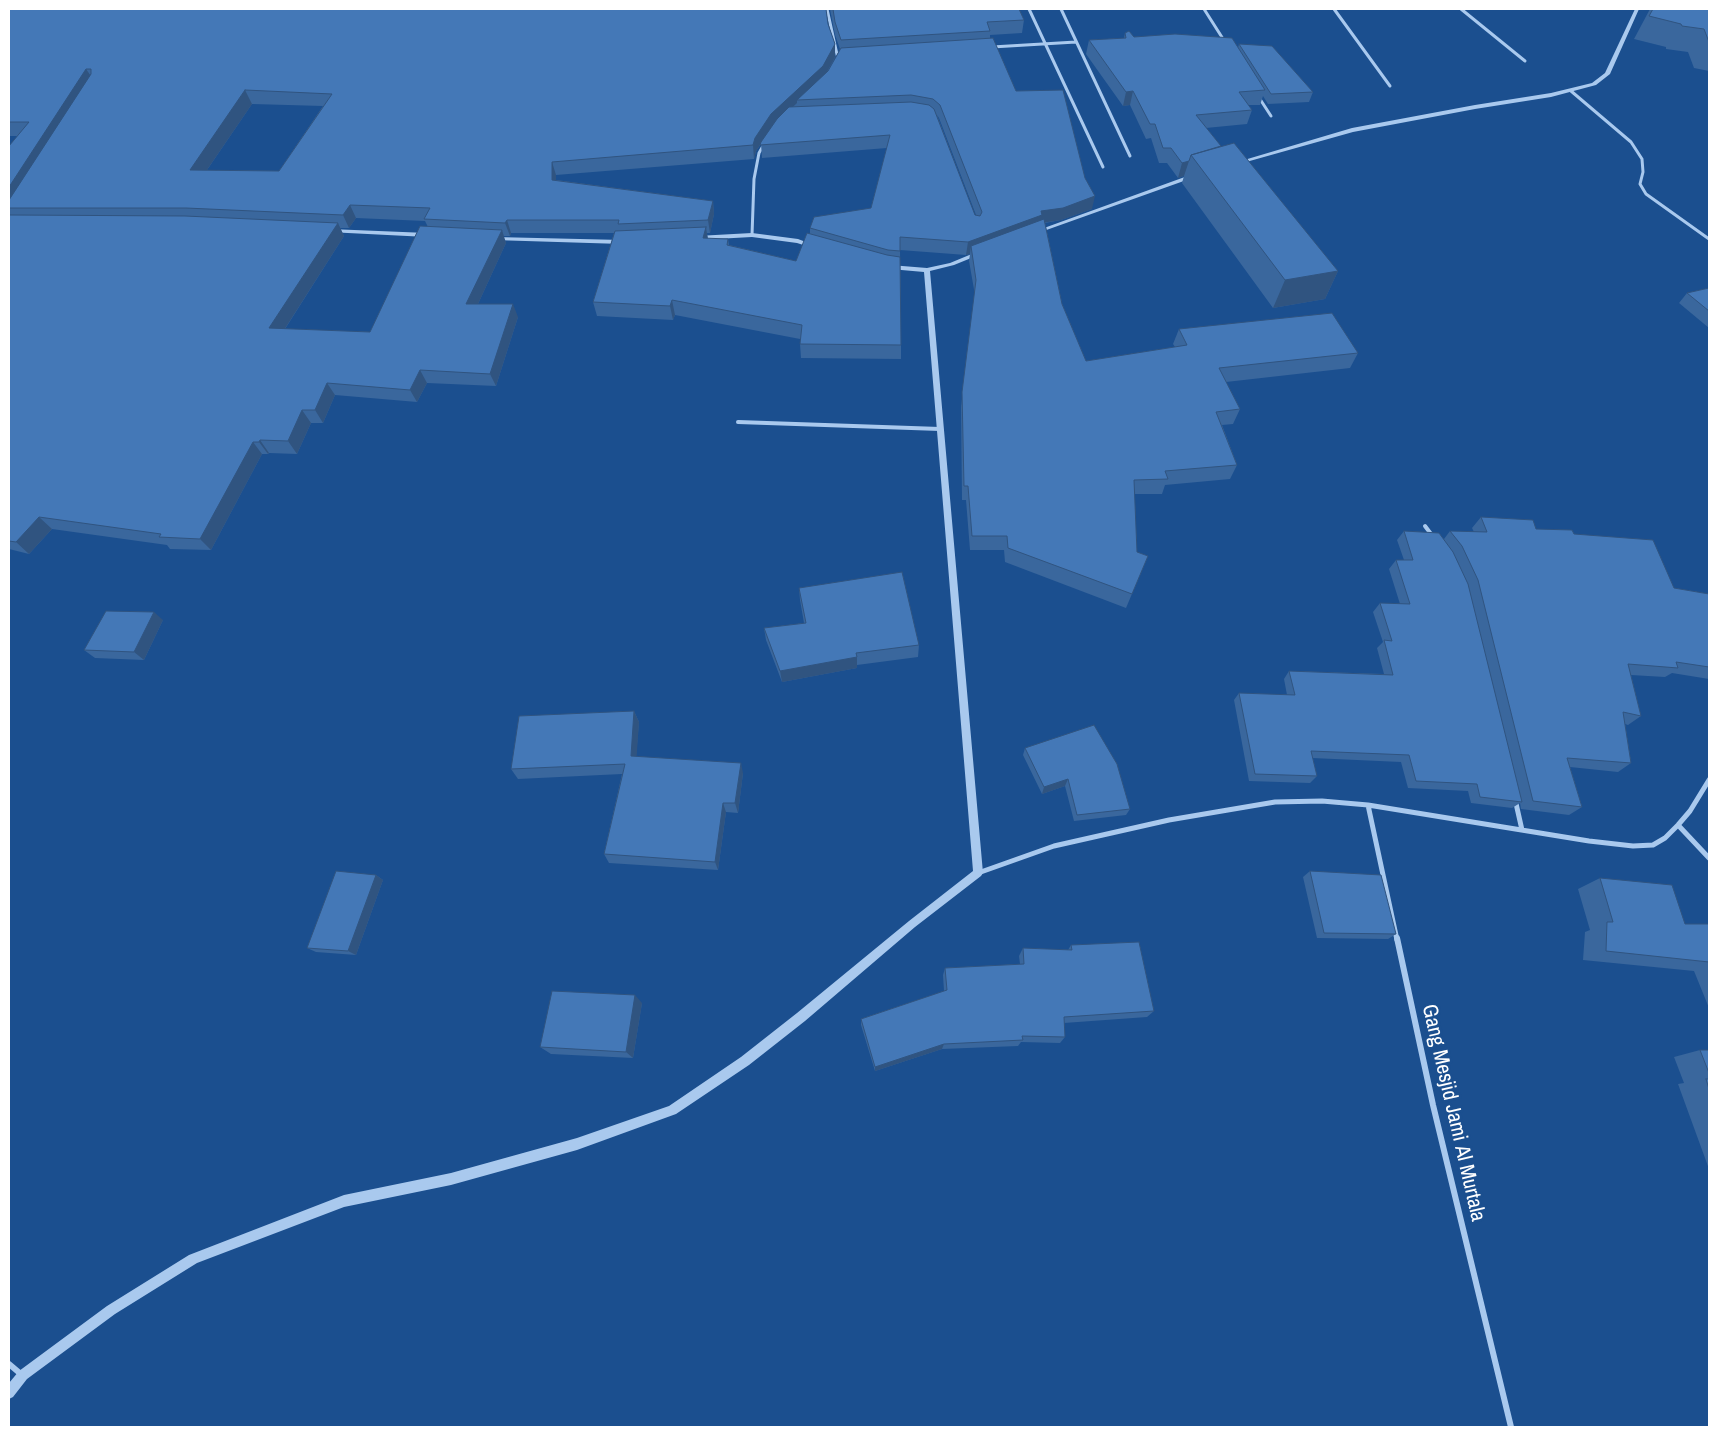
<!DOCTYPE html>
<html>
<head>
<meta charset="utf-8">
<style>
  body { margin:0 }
  #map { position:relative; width:1718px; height:1436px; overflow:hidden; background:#1b4f8f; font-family:"Archivo Narrow",sans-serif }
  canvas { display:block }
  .frame { position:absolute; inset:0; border:10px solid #fff; pointer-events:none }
</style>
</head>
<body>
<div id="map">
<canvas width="1718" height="1436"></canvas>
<div class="frame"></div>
</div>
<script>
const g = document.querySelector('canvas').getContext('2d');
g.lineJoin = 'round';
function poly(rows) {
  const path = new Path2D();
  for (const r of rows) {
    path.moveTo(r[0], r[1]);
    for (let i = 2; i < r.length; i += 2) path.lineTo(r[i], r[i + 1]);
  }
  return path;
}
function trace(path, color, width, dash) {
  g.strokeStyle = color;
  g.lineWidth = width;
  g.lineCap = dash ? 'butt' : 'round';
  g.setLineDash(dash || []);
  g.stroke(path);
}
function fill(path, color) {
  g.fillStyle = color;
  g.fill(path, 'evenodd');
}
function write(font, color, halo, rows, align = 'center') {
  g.font = font + ' "Archivo Narrow",sans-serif';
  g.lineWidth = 5;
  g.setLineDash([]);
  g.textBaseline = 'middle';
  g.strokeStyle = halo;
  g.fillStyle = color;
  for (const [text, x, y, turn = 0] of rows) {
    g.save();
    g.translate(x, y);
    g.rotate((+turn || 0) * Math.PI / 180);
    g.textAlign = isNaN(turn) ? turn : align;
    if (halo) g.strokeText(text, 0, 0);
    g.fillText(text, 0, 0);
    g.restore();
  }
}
trace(poly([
  [827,9,838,59],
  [1029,9,1103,167],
  [1061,9,1130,156],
  [1204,9,1225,42],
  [1334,9,1390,86],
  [1461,9,1525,61],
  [992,47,1076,42],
  [1571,91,1631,142,1642,159,1643,172,1640,184,1646,194,1709,239],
  [1258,96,1271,116],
  [752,235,754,179,759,153,763,146]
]), '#a9c9ee', 3);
trace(poly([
  [738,422,940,429],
  [1425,526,1434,538]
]), '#a9c9ee', 4);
trace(poly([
  [1515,799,1522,830],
  [1368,805,1397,940],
  [1678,825,1709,858],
  [978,873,1054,846,1169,820,1275,802,1322,801,1368,805,1589,841,1633,846,1653,845,1665,838,1678,825,1690,811,1709,780]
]), '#a9c9ee', 5);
trace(poly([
  [1397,938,1433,1105,1511,1427],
  [9,1364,22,1375]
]), '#a9c9ee', 6);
fill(poly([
  [1635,9,1639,9,1610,74,1596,85,1551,97,1475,109,1353,132,1239,164,1234,163,1352,128,1475,105,1551,93,1592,83,1605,73,1635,9],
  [1193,174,1196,176,1195,177,1038,233,1033,232,1193,174],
  [330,229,427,233,430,235,427,237,328,232,327,231,330,229],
  [752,233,798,239,816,246,813,248,797,243,752,237,697,240,694,238,697,236,752,233],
  [495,237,622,240,625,242,622,244,493,240,492,239,495,237],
  [979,251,981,252,981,254,954,265,930,271,983,873,981,876,915,927,805,1021,749,1065,676,1114,577,1150,451,1185,344,1207,197,1263,115,1314,27,1379,13,1397,9,1399,9,1383,19,1371,107,1306,189,1255,344,1195,451,1173,577,1138,669,1106,741,1057,797,1013,909,921,973,871,924,272,890,269,887,267,890,265,927,268,950,263,979,251]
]), '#a9c9ee');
fill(poly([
  [9,9,828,24,835,44,835,57,827,72,840,49,835,35,830,9,1019,9,1024,20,1022,33,990,35,990,39,1016,91,1092,209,1061,220,1045,223,1062,304,1086,361,1175,347,1173,344,1179,329,1358,353,1350,368,1226,382,1240,409,1233,424,1222,425,1237,465,1230,479,1165,485,1162,494,1134,494,1137,552,1148,556,1126,608,1005,562,1004,550,970,550,966,500,962,500,961,407,975,295,969,261,970,254,966,255,900,250,901,345,901,359,801,358,800,344,800,339,675,315,673,320,597,316,593,302,614,233,511,233,510,236,503,236,506,243,478,304,518,317,496,386,427,383,417,402,335,395,323,423,311,423,297,454,269,453,268,454,262,454,211,550,170,549,167,545,52,529,29,554,9,549,9,146,18,136,9,136],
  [252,104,323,106,279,171,207,170],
  [937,115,939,118,976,215,975,215],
  [761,144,762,158,887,148,871,208,810,228,810,234,796,261,729,245,728,239,708,239,707,233,710,233,714,214,713,201,556,180,556,175,754,159,756,151],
  [356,218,425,221,428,227,370,332,285,329,344,236,340,228,349,228],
  [1650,9,1709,9,1709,71,1694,68,1688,52,1666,49,1666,47,1634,39],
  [1125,33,1134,37,1238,48,1239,44,1313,92,1309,102,1268,104,1263,96,1260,105,1248,105,1252,110,1247,124,1206,128,1221,146,1338,271,1325,299,1273,308,1182,183,1184,176,1178,178,1167,163,1159,163,1151,138,1146,139,1130,105,1123,106,1086,54,1089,40,1124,38],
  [1709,288,1709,328,1679,303,1687,293],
  [1481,517,1536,529,1574,534,1674,588,1709,594,1709,679,1672,673,1665,677,1631,675,1641,716,1628,725,1625,724,1631,763,1618,772,1570,767,1582,807,1569,815,1521,809,1520,803,1512,808,1471,803,1468,791,1408,788,1401,762,1312,758,1317,776,1310,783,1249,781,1234,700,1239,693,1287,695,1284,679,1289,671,1384,674,1377,648,1383,642,1373,612,1380,603,1400,604,1389,569,1396,560,1404,560,1397,540,1404,531,1444,539,1450,531,1474,532,1472,528],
  [799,588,919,645,918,657,857,665,857,668,782,682,766,640,764,628,804,623,800,600],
  [163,620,144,660,95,658,84,650],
  [634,711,639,722,636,757,743,773,738,813,726,812,718,870,609,863,604,854,622,774,518,779,511,769],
  [1025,748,1130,809,1126,815,1074,821,1065,786,1042,794,1023,755],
  [1310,871,1396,934,1388,939,1317,938,1303,877],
  [376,875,383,880,356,955,316,952,307,948],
  [1600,878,1685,924,1709,924,1709,1008,1694,971,1583,960,1585,932,1590,930,1578,889],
  [1071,945,1154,1011,1147,1017,1064,1023,1065,1037,1060,1043,1021,1042,1018,1046,942,1049,875,1071,861,1025,861,1019,944,991,943,975,945,968,1020,964,1019,956,1023,948,1068,950],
  [642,1003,633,1058,551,1054,540,1047],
  [1700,1050,1709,1050,1709,1169,1678,1084,1684,1083,1674,1057]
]), '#3a679d');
fill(poly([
  [835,44,835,57,823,79,797,100,797,103,772,127,756,151,754,159,753,145,755,138,771,114],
  [86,69,95,82,9,208,9,187],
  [245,90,252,104,198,183,190,170],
  [1133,91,1130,105,1123,106,1126,92],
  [1189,161,1184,176,1178,178,1182,163],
  [552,162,556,175,556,193,552,180],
  [1095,196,1092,209,1061,220,1041,223,971,246,970,254,966,255,968,242,1041,211],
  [713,201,714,214,710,233,708,220],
  [350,205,356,218,349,228,343,215],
  [507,220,511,233,510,236,505,223],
  [338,223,344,236,277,341,269,328],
  [706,227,708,241,703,238],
  [502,230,506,243,472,317,466,304],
  [1338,271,1325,299,1273,308,1285,280],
  [672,300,675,315,673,320,670,306],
  [513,304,518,317,496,386,490,374],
  [420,370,427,383,417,402,410,390],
  [327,383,335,395,323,423,315,410],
  [302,410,311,423,297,454,288,441],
  [260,440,269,453,268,454,259,442],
  [253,442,262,454,211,550,200,539],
  [39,517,52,529,29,554,16,542],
  [154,612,163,620,144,660,134,652],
  [857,657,857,668,782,682,780,671],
  [634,711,639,722,636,766,631,756],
  [741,763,743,773,738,813,735,803],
  [1068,779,1065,786,1042,794,1044,787],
  [723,803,726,812,718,870,715,862],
  [376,875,383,880,356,955,348,951],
  [635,995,642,1003,633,1058,626,1052],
  [944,1044,942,1049,875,1071,875,1067]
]), '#305480');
const building = poly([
  [9,9,826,9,828,24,835,44,823,66,771,114,755,138,753,145,552,162,552,180,713,201,708,220,618,224,619,220,507,220,505,223,424,219,430,208,350,205,343,215,186,208,9,208,9,200,91,74,91,69,86,69,9,187,9,146,29,122,9,122,9,9],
  [245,90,332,94,279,171,190,170,245,90],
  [833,9,1019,9,1024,20,987,22,990,31,841,40,835,22,833,9],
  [1653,9,1709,9,1709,42,1704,29,1682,26,1681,24,1649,16,1653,9],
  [1129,31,1134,37,1175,34,1232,38,1265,90,1239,92,1252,110,1196,115,1221,146,1191,155,1189,161,1182,163,1171,148,1163,148,1155,124,1150,124,1133,91,1126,92,1089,40,1126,38,1125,33,1129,31],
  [993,38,1016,91,1063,90,1085,178,1095,196,1063,208,1041,211,1042,215,968,242,900,237,900,251,888,250,810,228,814,217,871,208,890,135,760,145,761,142,777,119,789,107,911,102,929,105,934,109,975,215,980,216,982,212,940,105,933,99,911,95,797,100,828,71,841,48,993,38],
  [1239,44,1272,46,1313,92,1271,94,1239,44],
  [1234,143,1338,271,1285,280,1191,155,1234,143],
  [9,215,185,216,338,223,269,328,370,332,420,226,502,230,466,304,513,304,490,374,420,370,410,390,327,383,315,410,302,410,288,441,260,440,259,442,253,442,200,539,159,537,161,534,39,517,16,542,9,541,9,215],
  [1044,219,1062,304,1086,361,1187,345,1179,329,1332,313,1358,353,1219,368,1240,409,1216,412,1237,465,1165,471,1168,479,1134,480,1137,552,1148,556,1132,594,1008,548,1007,536,972,536,968,486,964,486,962,392,976,280,971,246,1044,219],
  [706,227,703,238,728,239,727,245,796,261,807,233,887,255,900,257,901,345,800,344,802,325,672,300,670,306,593,302,615,231,706,227],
  [1709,288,1709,311,1687,293,1709,288],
  [1481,517,1533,520,1536,529,1572,530,1574,534,1653,540,1674,588,1709,594,1709,667,1676,662,1678,668,1628,664,1641,716,1623,712,1631,763,1567,758,1582,807,1533,801,1478,580,1462,546,1450,531,1487,532,1481,517],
  [1404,531,1439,533,1453,552,1468,584,1522,802,1480,797,1477,784,1416,781,1409,755,1311,751,1317,776,1255,774,1239,693,1295,695,1289,671,1393,675,1384,640,1392,641,1380,603,1410,604,1396,560,1413,560,1404,531],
  [902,572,919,645,856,653,857,657,780,671,764,628,806,623,799,588,902,572],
  [106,611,154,612,134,652,84,650,106,611],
  [634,711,631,756,741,763,735,803,723,803,715,862,604,854,625,764,511,769,519,716,634,711],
  [1094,725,1117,764,1130,809,1077,815,1068,779,1044,787,1025,748,1094,725],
  [336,871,376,875,348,951,307,948,336,871],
  [1310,871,1381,875,1396,934,1324,933,1310,871],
  [1600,878,1672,885,1685,924,1709,924,1709,962,1606,951,1607,922,1613,922,1600,878],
  [1139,942,1154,1011,1064,1017,1065,1037,1022,1036,1023,1040,944,1044,875,1067,861,1019,947,990,945,968,1024,964,1023,948,1072,950,1071,945,1139,942],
  [552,991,635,995,626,1052,540,1047,552,991],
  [1700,1050,1709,1050,1709,1073,1700,1050],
  [1706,1079,1709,1079,1709,1089,1706,1079]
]);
fill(building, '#4478b7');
trace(building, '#305480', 1);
write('21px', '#fff', '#1b4f8f', [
  ["Gang Mesjid Jami Al Murtala",1453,1113,77]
]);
</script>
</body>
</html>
